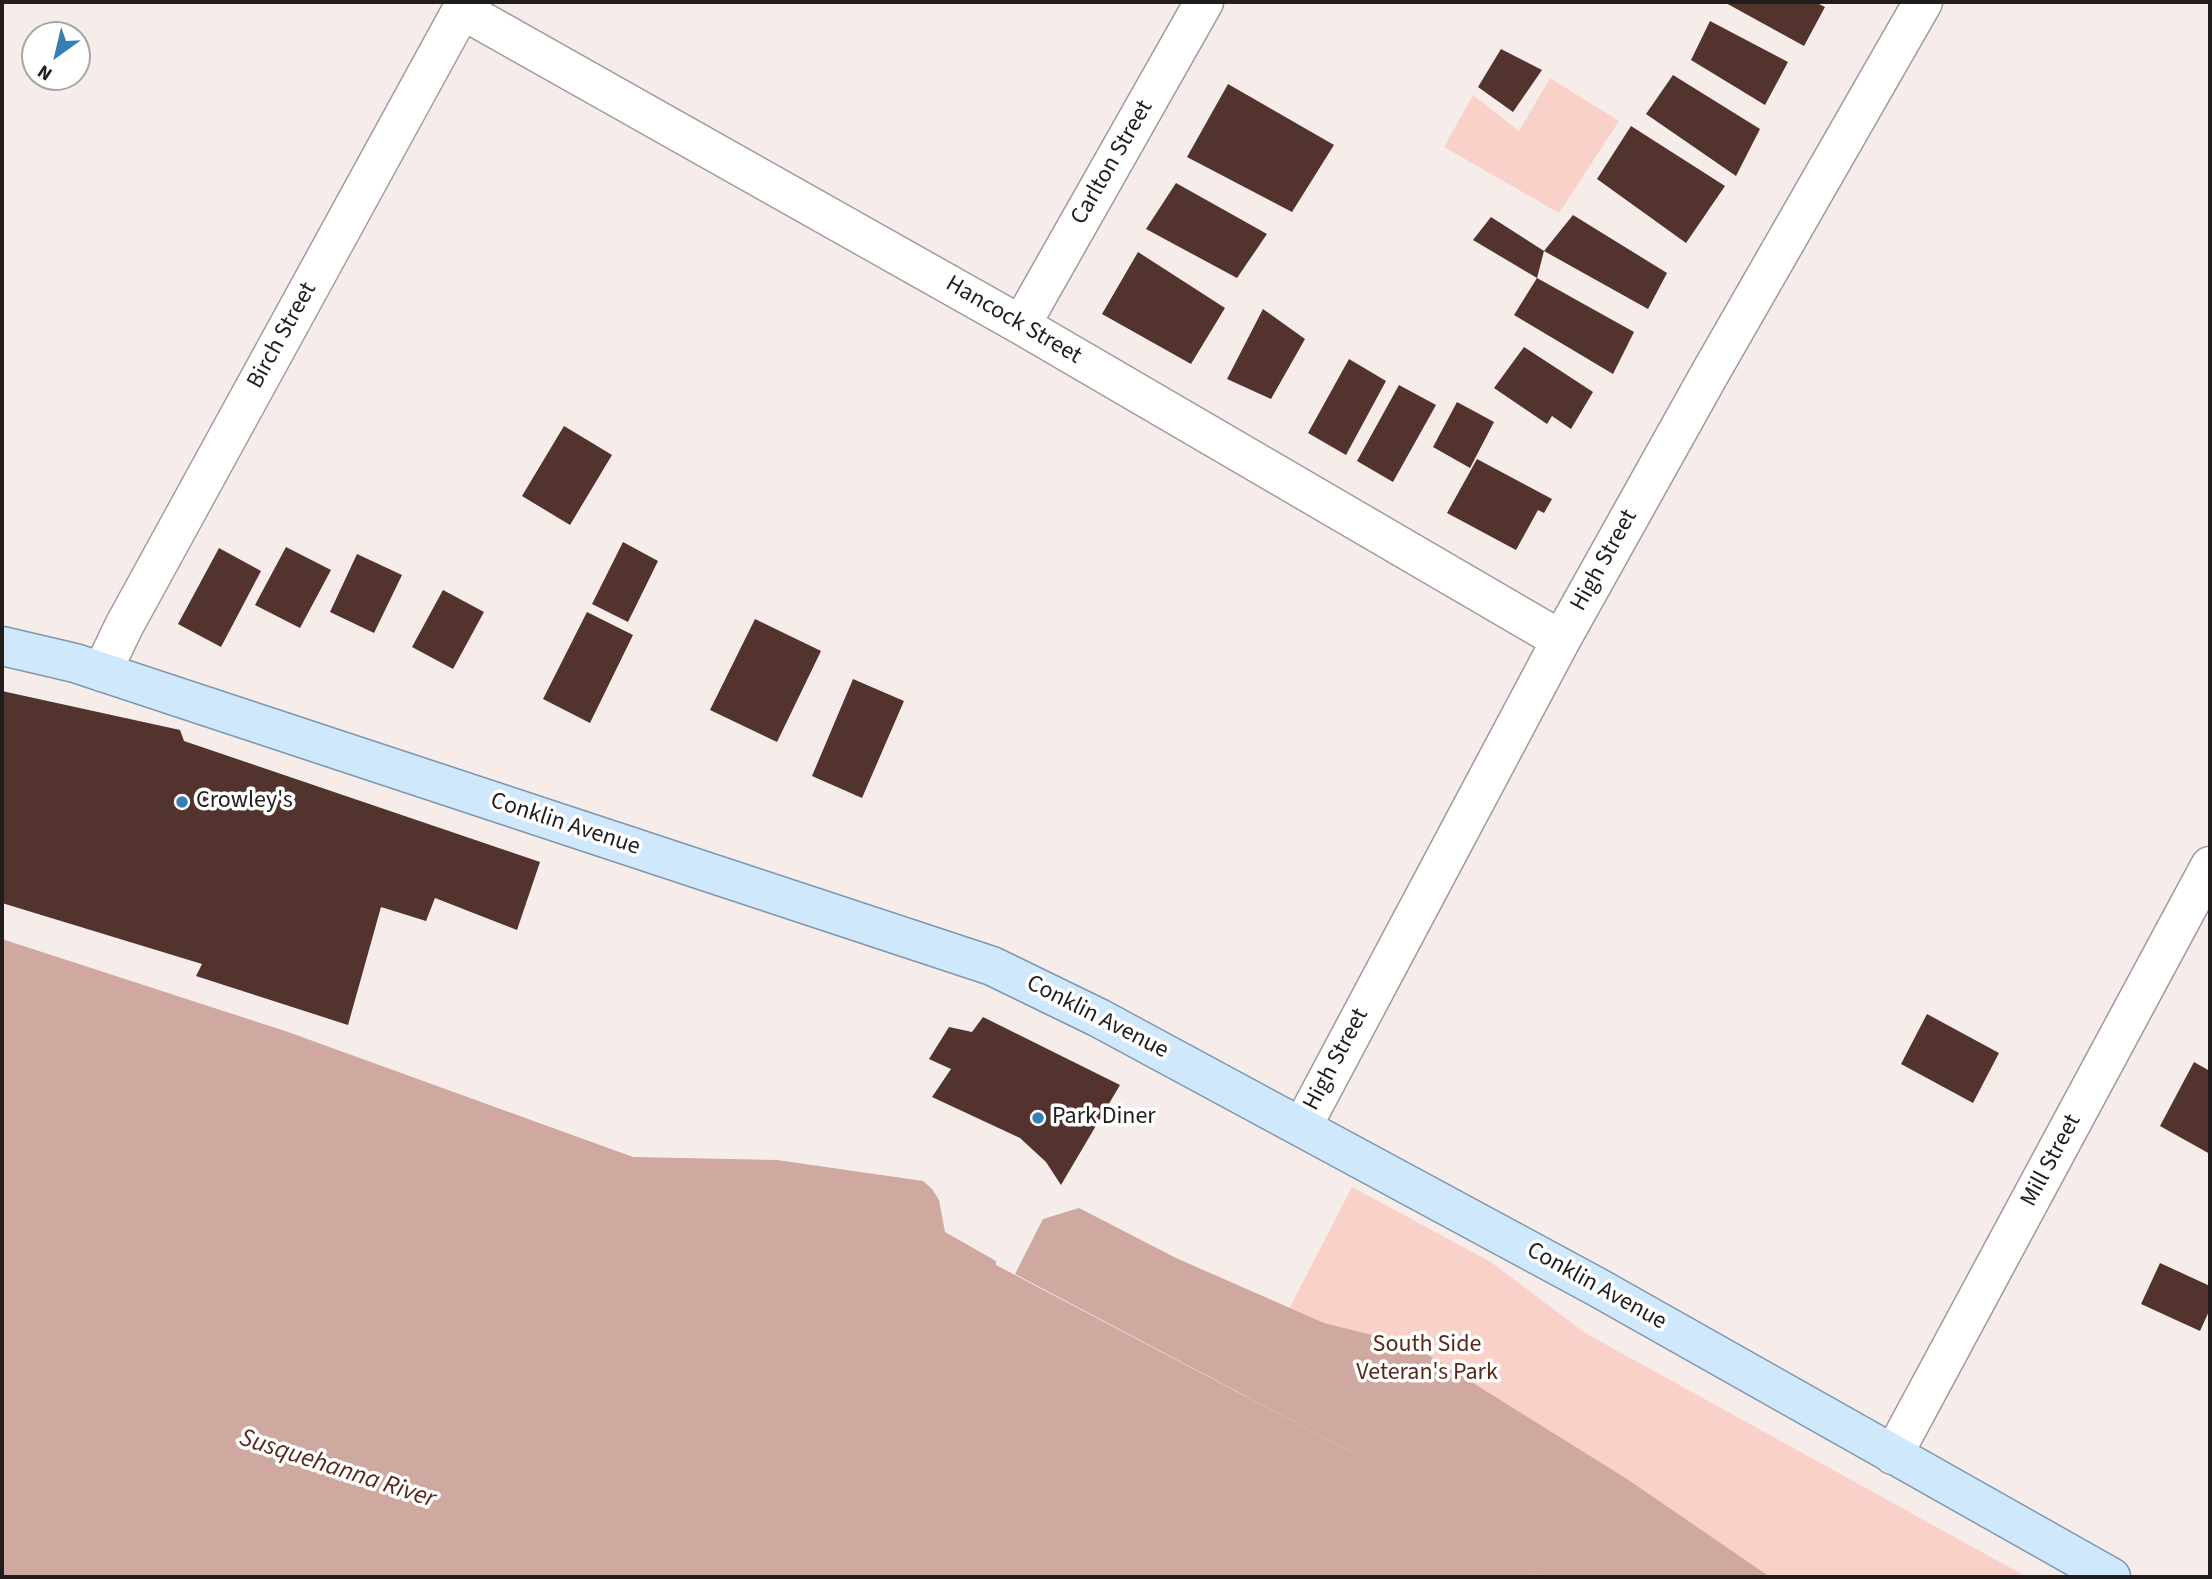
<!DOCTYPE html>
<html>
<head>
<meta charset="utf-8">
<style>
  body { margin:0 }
  #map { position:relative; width:2212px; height:1579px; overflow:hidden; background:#f6ecea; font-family:"Source Sans 3",sans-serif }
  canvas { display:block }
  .frame { position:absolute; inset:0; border:4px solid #201d1c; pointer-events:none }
  .north { position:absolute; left:21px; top:21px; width:70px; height:70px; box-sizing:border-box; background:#fff; border:2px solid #a6a5a4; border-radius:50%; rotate:214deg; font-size:19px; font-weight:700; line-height:28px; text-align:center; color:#201d1c }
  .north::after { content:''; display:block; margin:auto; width:24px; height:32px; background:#3680b4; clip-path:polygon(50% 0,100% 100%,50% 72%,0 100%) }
</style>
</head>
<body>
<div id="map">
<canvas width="2212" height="1579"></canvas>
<div class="frame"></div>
<div class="north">N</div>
</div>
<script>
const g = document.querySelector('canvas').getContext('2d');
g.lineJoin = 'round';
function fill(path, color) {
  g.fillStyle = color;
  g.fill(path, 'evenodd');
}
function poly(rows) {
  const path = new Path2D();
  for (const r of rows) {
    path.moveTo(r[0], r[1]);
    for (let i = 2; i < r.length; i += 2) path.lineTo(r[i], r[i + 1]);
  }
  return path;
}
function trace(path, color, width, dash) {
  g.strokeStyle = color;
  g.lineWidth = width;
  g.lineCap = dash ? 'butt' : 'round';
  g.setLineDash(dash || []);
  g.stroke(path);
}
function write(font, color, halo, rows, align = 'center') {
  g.font = font + ' "Source Sans 3",sans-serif';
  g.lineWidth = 7;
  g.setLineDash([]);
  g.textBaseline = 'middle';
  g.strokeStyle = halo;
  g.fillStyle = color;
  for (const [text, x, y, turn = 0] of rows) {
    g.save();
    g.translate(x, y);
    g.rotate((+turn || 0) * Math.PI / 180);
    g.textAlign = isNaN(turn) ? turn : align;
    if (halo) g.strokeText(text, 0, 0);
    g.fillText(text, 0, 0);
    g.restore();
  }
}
fill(poly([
  [1550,78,1619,121,1559,213,1444,147,1473,95,1519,131],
  [1352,1187,1491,1262,1585,1333,2027,1577,1540,1577,1244,1396]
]), '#f9d1c9');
fill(poly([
  [1079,1208,1176,1258,1324,1323,1412,1345,1627,1479,1770,1577,1540,1577,1363,1458,1015,1274,1043,1219]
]), '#cfa89f');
fill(poly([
  [2,939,288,1032,633,1157,777,1160,923,1181,932,1189,939,1200,945,1232,996,1261,996,1265,1363,1458,1540,1577,2,1577]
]), '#cfa8a0');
fill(poly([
  [1724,2,1815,2,1825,7,1804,46],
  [1710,21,1788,62,1765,105,1691,60],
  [1501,49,1542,70,1513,112,1478,87],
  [1673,75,1760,129,1736,176,1646,114],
  [1228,84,1334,145,1292,212,1187,157],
  [1631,126,1725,186,1686,243,1597,179],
  [1176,183,1267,234,1237,278,1146,229],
  [1573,215,1667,273,1648,309,1544,251],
  [1491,217,1544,251,1537,278,1473,240],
  [1138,252,1225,308,1191,364,1102,314],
  [1537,278,1634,332,1613,374,1514,315],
  [1263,309,1305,339,1271,399,1227,379],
  [1524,347,1593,392,1571,429,1552,416,1547,424,1494,388],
  [1349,359,1386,381,1346,455,1308,433],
  [1399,385,1436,405,1393,482,1357,461],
  [1457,402,1494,422,1470,468,1433,447],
  [564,426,612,455,570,525,522,496],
  [1477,459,1552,499,1544,513,1538,510,1516,550,1447,513],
  [623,542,658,561,628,622,592,604],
  [286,547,331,570,300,628,255,605],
  [219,548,261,571,221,647,178,624],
  [357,554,402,575,374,633,330,612],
  [443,590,484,612,453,669,412,647],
  [587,612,633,635,590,723,543,699],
  [755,619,821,651,777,742,710,710],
  [853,679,904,701,862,798,812,776],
  [2,691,180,730,184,741,540,862,517,930,435,898,426,921,381,907,348,1025,196,976,202,964,2,903],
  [1927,1014,1999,1053,1973,1103,1901,1064],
  [983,1017,1120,1085,1061,1185,1046,1162,1020,1138,932,1097,951,1069,929,1059,949,1027,972,1032],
  [2194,1062,2210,1071,2210,1154,2160,1126],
  [2160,1263,2210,1286,2210,1309,2200,1331,2141,1304]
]), '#53332d');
const minor = poly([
  [462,10,1021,325,1561,640],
  [1021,325,1204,2],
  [102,672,124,626,466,2],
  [1302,1127,1561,640,1709,375,1923,2],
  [1893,1455,2210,866]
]);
const major = poly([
  [2,646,75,663,992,966,1099,1018,1597,1287,2111,1577]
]);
trace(minor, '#a39a98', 41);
trace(major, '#7e97ac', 41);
trace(minor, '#fff', 38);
trace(major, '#d0e8fc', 38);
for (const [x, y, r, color] of [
  [182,802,7,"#3680b4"],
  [1038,1118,7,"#3680b4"]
]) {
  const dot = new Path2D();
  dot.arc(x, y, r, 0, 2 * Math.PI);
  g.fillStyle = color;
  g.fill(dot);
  trace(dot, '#fff', 2.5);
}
write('24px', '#201d1c', '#fff', [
  ["Carlton Street",1113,163,-60],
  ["Hancock Street",1013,321,30],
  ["Birch Street",283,336,-61],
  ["High Street",1605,561,-61],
  ["Conklin Avenue",565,825,18],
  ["Conklin Avenue",1097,1018,27],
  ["High Street",1337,1060,-62],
  ["Mill Street",2052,1161,-62],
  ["Conklin Avenue",1596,1287,29]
]);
write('24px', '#201d1c', '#fff', [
  ["Crowley's",196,802],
  ["Park Diner",1052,1118]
], 'left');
write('24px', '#5a271d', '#fff', [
  ["South Side",1427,1346],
  ["Veteran's Park",1427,1374]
]);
write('italic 26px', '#5a271e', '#fff', [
  ["Susquehanna River",337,1470,18]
]);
</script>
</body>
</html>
